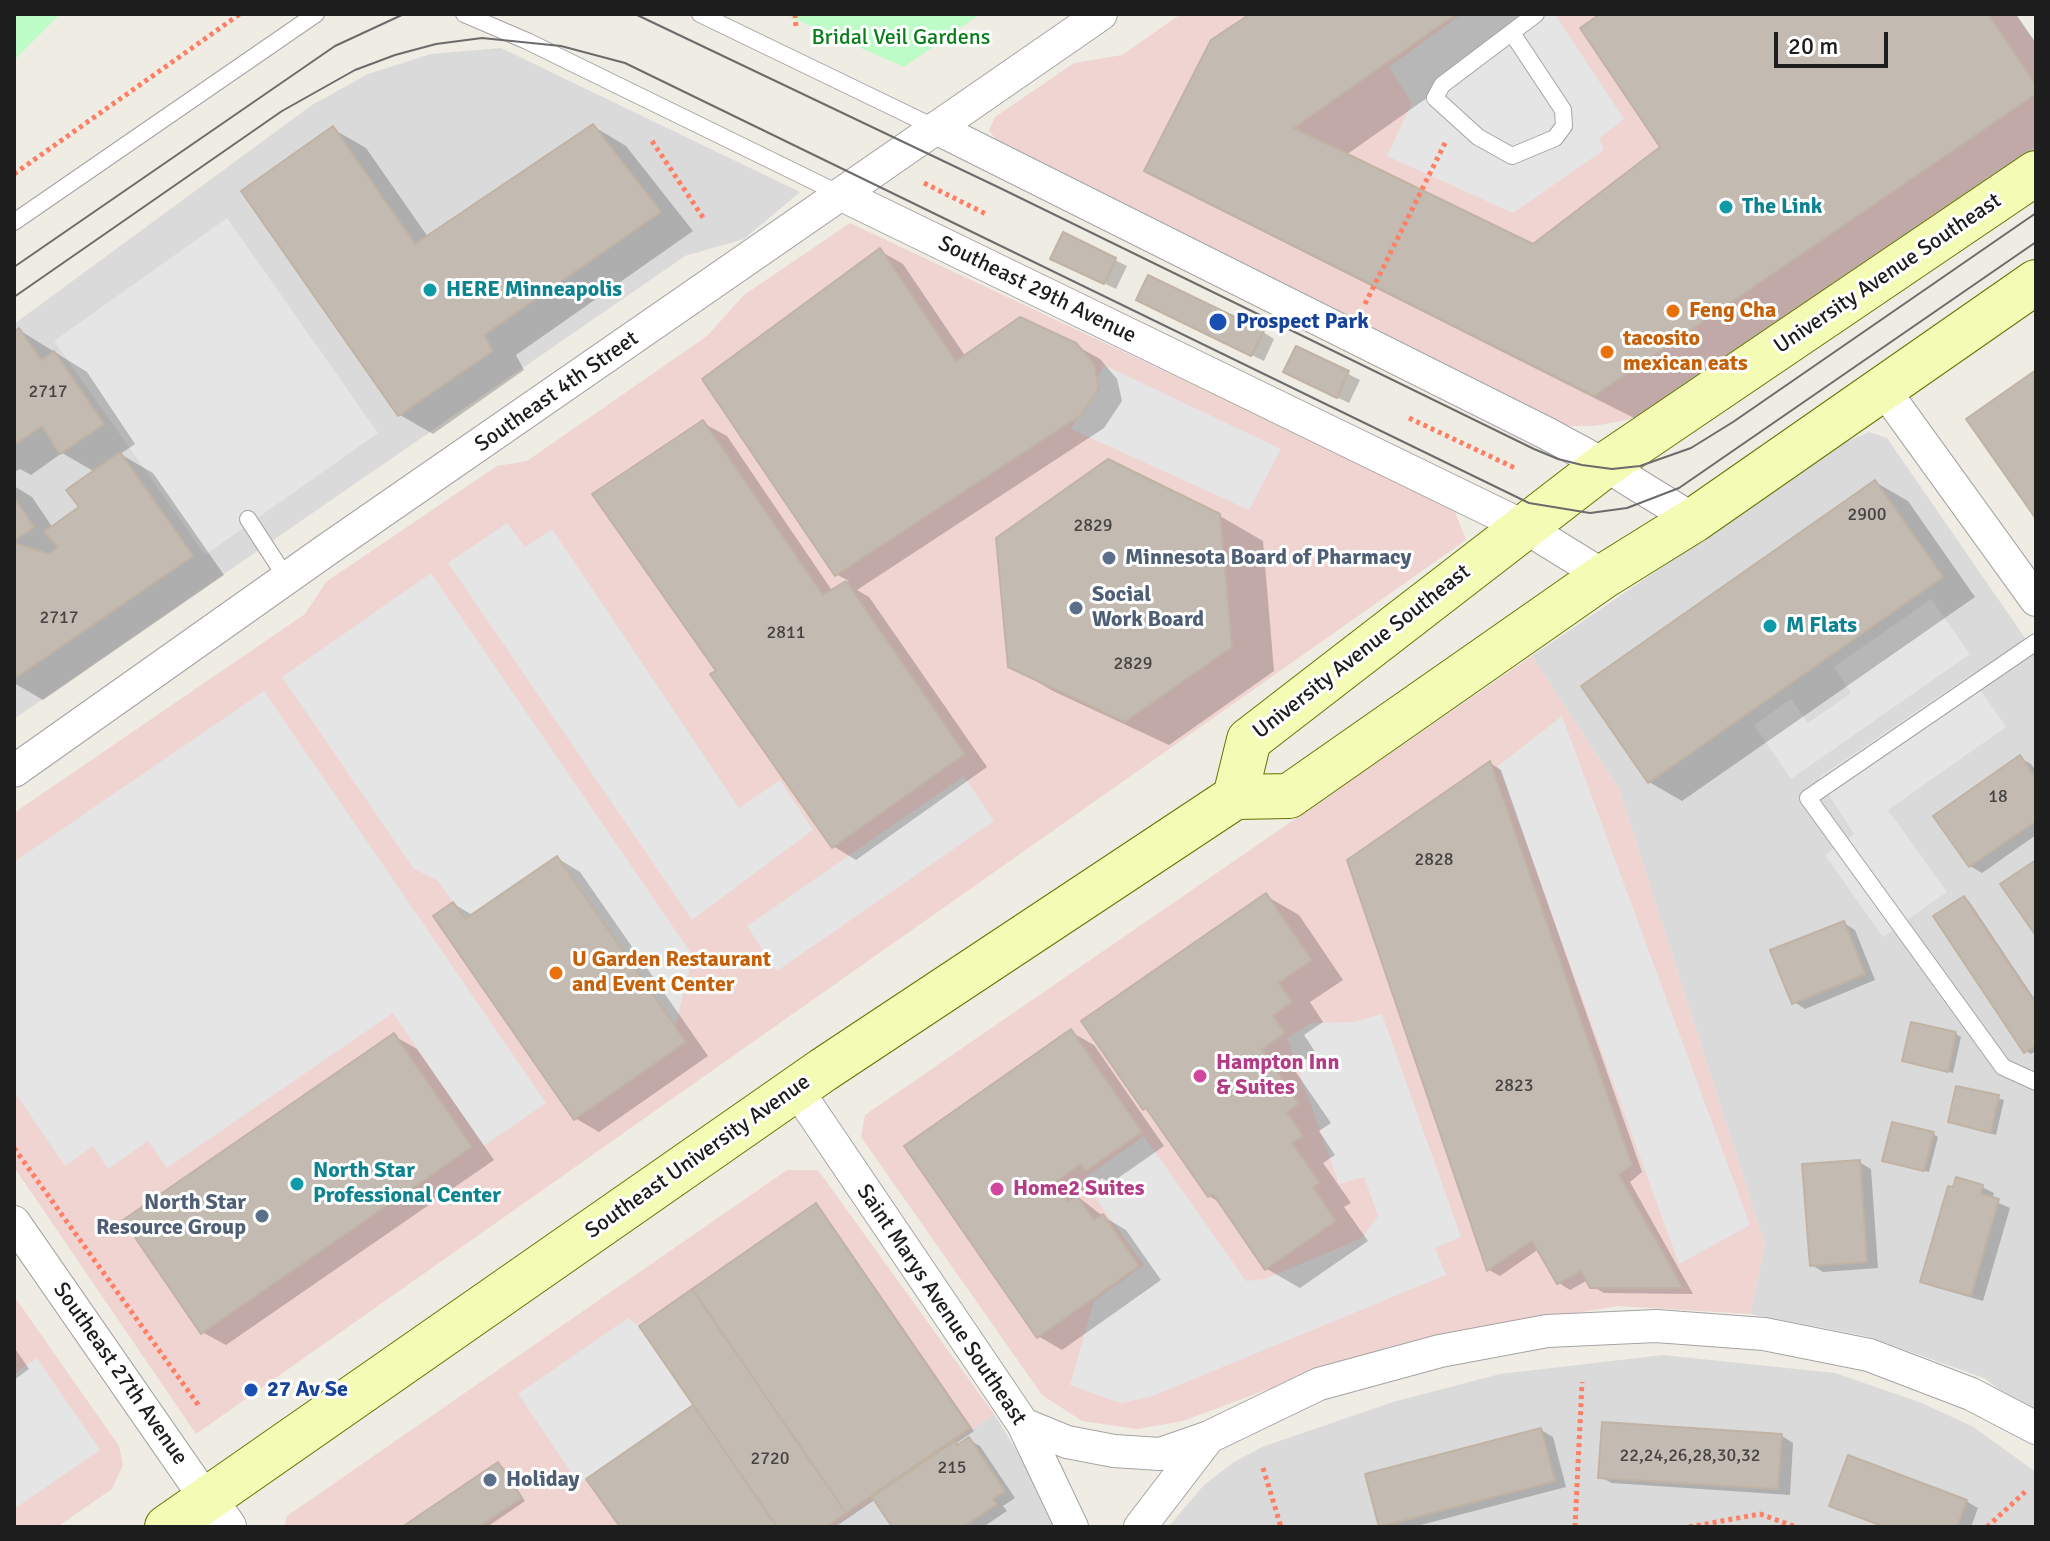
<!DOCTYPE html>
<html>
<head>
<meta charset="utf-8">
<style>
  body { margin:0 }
  #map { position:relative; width:2050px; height:1541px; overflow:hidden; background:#efece3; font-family:Signika,sans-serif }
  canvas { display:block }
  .frame { position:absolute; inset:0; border:16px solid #1d1d1d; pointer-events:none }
  .scale { position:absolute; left:1774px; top:32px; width:114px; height:36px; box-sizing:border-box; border:4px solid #1d1d1d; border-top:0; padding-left:10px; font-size:24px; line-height:28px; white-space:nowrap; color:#1d1d1d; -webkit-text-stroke:6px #fff; paint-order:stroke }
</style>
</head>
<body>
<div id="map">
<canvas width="2050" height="1541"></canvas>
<div class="frame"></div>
<div class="scale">20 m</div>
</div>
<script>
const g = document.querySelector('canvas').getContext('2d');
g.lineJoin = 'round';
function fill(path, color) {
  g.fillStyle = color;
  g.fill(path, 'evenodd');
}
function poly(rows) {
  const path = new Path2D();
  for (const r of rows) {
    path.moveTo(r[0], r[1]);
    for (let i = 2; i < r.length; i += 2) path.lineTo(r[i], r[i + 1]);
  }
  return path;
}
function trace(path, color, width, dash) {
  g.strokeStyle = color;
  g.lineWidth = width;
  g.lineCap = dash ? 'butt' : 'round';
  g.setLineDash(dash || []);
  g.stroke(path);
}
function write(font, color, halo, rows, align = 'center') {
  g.font = font + ' Signika,sans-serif';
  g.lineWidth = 6;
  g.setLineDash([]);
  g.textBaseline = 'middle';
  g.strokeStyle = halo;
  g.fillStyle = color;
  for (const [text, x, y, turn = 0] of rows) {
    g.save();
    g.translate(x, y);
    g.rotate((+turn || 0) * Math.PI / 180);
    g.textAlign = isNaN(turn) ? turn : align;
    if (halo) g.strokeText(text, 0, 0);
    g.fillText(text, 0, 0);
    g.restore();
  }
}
fill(poly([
  [501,48,800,192,744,239,685,256,14,719,14,324,312,105,368,74,431,54],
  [1869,432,1887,438,2036,654,2036,1417,1984,1378,1866,1336,1750,1314,1765,1245,1619,789,1532,656,1844,443],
  [1663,1355,1835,1373,1919,1402,1972,1426,2036,1472,2036,1527,1168,1527,1204,1485,1234,1462,1262,1447,1393,1402,1500,1374],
  [994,1414,1033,1477,1055,1527,833,1527]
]), '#dbdada');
fill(poly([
  [1181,14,2015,14,2036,44,2036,146,1660,406,1631,419,1594,426,1563,426,999,144,989,130,995,117,1074,63,1122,55],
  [850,223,1453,507,1466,540,196,1434,14,1167,14,813,305,614,326,582,497,466,527,461,707,336,744,295],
  [1532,656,1619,789,1765,1245,1750,1314,1619,1306,1454,1332,1266,1390,1183,1421,1137,1429,1082,1421,1042,1395,861,1137,865,1115],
  [787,1170,818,1170,994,1414,833,1527,284,1527,287,1516],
  [14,1296,119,1446,123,1465,112,1489,57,1527,14,1527]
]), '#f0d4d1');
fill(poly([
  [14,14,60,14,14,60],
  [784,14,980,14,904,67]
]), '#bdfbc7');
fill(poly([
  [1462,14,1558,14,1556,16,1624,119,1599,139,1604,150,1513,213,1387,156,1412,103,1389,67],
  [227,218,378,433,205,555,54,341],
  [1104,365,1281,449,1249,510,1071,429],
  [507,523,525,547,552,529,739,808,780,780,813,830,692,920,448,563],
  [431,573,693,956,675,1027,557,856,465,919,438,881,413,868,282,677],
  [1931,599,1970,654,1791,779,1754,725,1791,699,1808,723,1851,693,1834,667],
  [1970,675,2006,727,1888,810,1947,892,1883,937,1825,855,1854,834,1818,778],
  [264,691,546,1103,484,1146,393,1013,167,1168,148,1141,108,1169,93,1146,65,1166,14,1091,14,862],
  [1562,716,1750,1225,1679,1264,1498,766],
  [964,776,994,821,777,971,747,926],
  [1382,1014,1461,1237,1435,1248,1446,1275,1150,1397,1120,1403,1070,1385,1094,1301,1144,1265,1082,1180,1144,1136,1246,1281,1265,1279,1362,1238,1378,1216,1364,1177,1339,1184,1287,1038,1311,1023,1354,1022],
  [628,1318,639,1326,693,1405,579,1484,518,1394],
  [37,1358,100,1450,14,1509,14,1374]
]), '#e5e5e5');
fill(poly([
  [1253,14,1546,14,1346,155,1533,246,1663,147,1603,14,2016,14,2036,43,2036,157,1646,424,1196,198,1146,170],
  [593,126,626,146,693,231,516,355,524,370,433,434,400,415,333,129,366,148,428,237],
  [1064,235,1127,266,1116,289,1064,264],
  [880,251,903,264,966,357,1075,345,1100,359,1117,379,1122,401,1104,428,857,590,869,597,987,767,856,860,833,846,718,672,703,423,727,436,833,592,849,581,836,574],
  [1150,306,1263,332,1274,339,1264,361],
  [19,330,87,372,135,444,120,454,153,473,224,575,43,700,14,683,14,486,32,497,53,528,81,508,95,472,62,453,31,475,20,469,15,472,14,477,14,334],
  [1297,348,1360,380,1349,403,1297,378],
  [1875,482,1908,501,1975,597,1682,801,1649,782],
  [1220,516,1263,541,1274,671,1169,745,1053,691,1010,666],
  [2020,758,2031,764,2036,771,2036,835,1982,873,1970,866],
  [1490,763,1501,770,1642,1172,1630,1182,1693,1294,1604,1293,1592,1286,1588,1280,1570,1290,1559,1283,1539,1249,1500,1276,1489,1270,1350,861],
  [557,858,580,872,708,1056,599,1132,575,1118,454,904,474,916],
  [1266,896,1299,915,1343,980,1310,1002,1323,1022,1304,1035,1316,1053,1293,1068,1331,1123,1319,1131,1335,1155,1323,1163,1351,1203,1344,1207,1368,1241,1300,1288,1267,1269,1221,1203,1209,1196,1153,1114,1144,1108],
  [1964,898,1969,901,2036,1001,2036,1051,2031,1054,2026,1051],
  [1844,923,1855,930,1875,980,1805,1009,1794,1002],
  [1071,1032,1094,1045,1164,1146,1111,1183,1102,1178,1077,1196,1104,1217,1126,1230,1161,1280,1062,1350,1038,1336,907,1147],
  [1956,1034,1961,1037,1953,1073,1904,1060],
  [394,1036,417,1049,494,1160,226,1345,202,1332],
  [1958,1088,2004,1100,1996,1135,1950,1121],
  [1933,1134,1938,1137,1929,1172,1889,1163],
  [1859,1162,1871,1169,1878,1268,1823,1272,1812,1265],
  [1982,1187,1994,1193,1992,1200,2010,1208,1983,1301,1934,1287,1923,1281],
  [816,1206,821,1209,974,1431,955,1444,960,1446,969,1440,980,1446,1015,1498,1003,1506,1007,1511,986,1525,989,1527,895,1527,876,1499,835,1527,622,1527,589,1479,696,1405],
  [14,1347,29,1369,14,1380],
  [1541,1430,1553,1437,1566,1487,1413,1527,1380,1526],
  [1782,1436,1793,1443,1790,1495,1612,1483,1600,1477],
  [498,1464,503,1467,525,1501,487,1527,406,1527],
  [1966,1501,1978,1508,1971,1527,1883,1527,1832,1505]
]), '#0003');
const building = poly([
  [1250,14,1456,14,1294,128,1533,244,1660,147,1580,28,1600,14,1988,14,2036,85,2036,94,1594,396,1144,171,1211,40,1250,14],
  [593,124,661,212,484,335,493,351,398,416,241,191,333,126,415,244,593,124],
  [1063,232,1116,258,1104,284,1050,259,1063,232],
  [880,248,956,361,1020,317,1076,343,1094,364,1099,388,1081,415,835,576,702,379,880,248],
  [1148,275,1264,331,1251,356,1136,300,1148,275],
  [19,328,41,360,54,351,104,424,60,454,42,426,14,445,14,332,19,328],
  [1296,346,1349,371,1337,398,1283,372,1296,346],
  [2036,370,2036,519,1966,419,2036,370],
  [703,420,823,595,846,581,965,754,832,848,710,674,716,671,592,494,703,420],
  [120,452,193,556,14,679,14,543,49,554,58,547,44,532,79,507,66,490,120,452],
  [1108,459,1220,514,1232,647,1125,722,1008,667,996,538,1108,459],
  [1875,480,1943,577,1648,783,1581,686,1875,480],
  [14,498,34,527,14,541,14,498],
  [2020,755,2036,779,2036,821,1969,867,1933,816,2020,755],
  [1490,761,1632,1165,1619,1175,1683,1288,1590,1288,1581,1271,1557,1284,1532,1241,1487,1271,1347,860,1490,761],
  [557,856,686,1042,574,1120,433,916,453,902,465,919,557,856],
  [2036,860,2036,936,2000,884,2036,860],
  [1266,893,1312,960,1279,983,1292,1002,1273,1016,1285,1033,1262,1049,1299,1104,1287,1112,1303,1136,1292,1143,1320,1183,1313,1187,1336,1221,1265,1270,1213,1194,1208,1197,1146,1108,1143,1110,1081,1021,1266,893],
  [1964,896,2036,1004,2036,1045,2024,1053,1933,916,1964,896],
  [1844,921,1865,974,1792,1004,1770,950,1844,921],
  [1911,1022,1956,1032,1948,1072,1902,1061,1911,1022],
  [1071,1029,1142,1132,1086,1171,1081,1164,1055,1182,1068,1201,1077,1196,1094,1220,1103,1214,1139,1266,1037,1338,904,1146,1071,1029],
  [394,1033,472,1147,201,1334,123,1220,394,1033],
  [1956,1086,1999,1095,1991,1133,1948,1122,1956,1086],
  [1892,1122,1934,1132,1924,1171,1882,1161,1892,1122],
  [1860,1160,1867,1262,1810,1266,1802,1164,1860,1160],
  [1956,1177,1983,1185,1981,1194,1999,1199,1971,1296,1920,1282,1948,1186,1953,1187,1956,1177],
  [816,1203,970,1428,846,1513,692,1289,816,1203],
  [692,1289,846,1513,826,1527,777,1527,639,1326,692,1289],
  [693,1405,777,1527,620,1527,586,1479,693,1405],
  [1602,1422,1782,1434,1778,1489,1598,1478,1602,1422],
  [1541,1428,1555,1481,1379,1527,1365,1474,1541,1428],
  [969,1437,1005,1491,993,1499,997,1504,963,1527,892,1527,872,1497,955,1441,957,1445,969,1437],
  [1848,1455,1967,1500,1957,1527,1885,1527,1829,1506,1848,1455],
  [498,1462,522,1498,479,1527,402,1527,498,1462]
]);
fill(building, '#c3bab2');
trace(building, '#c1b3a4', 2);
const service = poly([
  [464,14,527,41,842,195],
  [700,14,936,128],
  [1512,33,1563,110,1564,126,1555,138,1512,156,1478,137,1435,98,1442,85,1536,14],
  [14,222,316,14],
  [248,519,287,579],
  [2036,642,1808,798,2003,1067,2036,1082]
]);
const minor = poly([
  [936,128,1546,433,1605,465,1694,520],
  [842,195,1523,526,1604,576],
  [1882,387,2036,600],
  [14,771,325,551,1101,14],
  [797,1090,1023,1424,1072,1527],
  [14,1222,206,1499],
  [1023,1424,1067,1442,1114,1451,1160,1454,1209,1437,1319,1384,1440,1351,1547,1331,1656,1326,1764,1334,1869,1355,1971,1394,2036,1428],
  [1140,1527,1209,1437]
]);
const tertiary = poly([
  [206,1499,226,1527]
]);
const secondary = poly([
  [1235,797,1249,740,1605,465,2036,173],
  [1235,797,1289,796,1604,576,1694,520,2036,282],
  [167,1527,823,1070,1235,797]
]);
trace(service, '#a4a4a4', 18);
trace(minor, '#a4a4a4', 34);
trace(tertiary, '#a4a4a4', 42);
trace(secondary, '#627701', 46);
trace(poly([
  [795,14,796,27],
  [652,141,704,219],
  [14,174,240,14],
  [924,183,988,215],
  [1365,304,1446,141],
  [1409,418,1515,468],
  [14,1148,199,1406],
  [1263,1468,1281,1527],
  [1575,1527,1582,1382],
  [1689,1527,1760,1514,1796,1527],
  [1987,1527,2026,1491]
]), '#fe7f64', 5, [4, 4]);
trace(service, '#fff', 16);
trace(minor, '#fff', 32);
trace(tertiary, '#fff', 40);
trace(secondary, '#f3fbb4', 44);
trace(poly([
  [635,14,1002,189,1534,449,1558,459,1582,465,1612,469,1640,466,1691,448,1733,422,2036,213],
  [14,267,335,46,404,14],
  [14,297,282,111,355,70,395,55,436,44,482,38,561,46,625,63,1529,503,1590,513,1627,508,1679,488,2036,242]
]), '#6b6b6b', 2);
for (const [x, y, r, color] of [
  [1726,207,8,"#0f9aa8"],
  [430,290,8,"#0f9aa8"],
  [1673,311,8,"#e8710a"],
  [1218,322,10,"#1a4fb4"],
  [1607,352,8,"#e8710a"],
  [1109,558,8,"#5c6f8a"],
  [1076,608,8,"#5c6f8a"],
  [1770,626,8,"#0f9aa8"],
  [556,973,8,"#e8710a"],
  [1200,1076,8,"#d1479c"],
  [297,1184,8,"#0f9aa8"],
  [997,1189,8,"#d1479c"],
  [262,1216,8,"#5c6f8a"],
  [251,1390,8,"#1a4fb4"],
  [490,1480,8,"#5c6f8a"]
]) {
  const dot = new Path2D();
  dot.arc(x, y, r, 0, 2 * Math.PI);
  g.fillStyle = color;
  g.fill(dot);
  trace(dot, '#fff', 3);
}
write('18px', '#464442', null, [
  ["2717",48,392],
  ["2900",1867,515],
  ["2829",1093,526],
  ["2717",59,618],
  ["2811",786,633],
  ["2829",1133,664],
  ["18",1998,797],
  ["2828",1434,860],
  ["2823",1514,1086],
  ["22,24,26,28,30,32",1690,1456],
  ["2720",770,1459],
  ["215",952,1468]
]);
write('22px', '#087e1a', '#fff', [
  ["Bridal Veil Gardens",901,38]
]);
write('bold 22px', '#0d838f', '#fff', [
  ["The Link",1742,207],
  ["HERE Minneapolis",446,290],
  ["M Flats",1786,626],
  ["North Star",313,1171],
  ["Professional Center",313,1196]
], 'left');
write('22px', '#1d1d1d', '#fff', [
  ["University Avenue Southeast",1888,274,-34],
  ["Southeast 29th Avenue",1037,290,26],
  ["Southeast 4th Street",557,392,-35],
  ["University Avenue Southeast",1362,652,-38],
  ["Southeast University Avenue",698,1157,-35],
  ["Saint Marys Avenue Southeast",941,1305,56],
  ["Southeast 27th Avenue",120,1374,55]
]);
write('bold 22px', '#c56008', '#fff', [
  ["Feng Cha",1689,311],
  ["tacosito",1623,339],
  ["mexican eats",1623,364],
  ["U Garden Restaurant",572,960],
  ["and Event Center",572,985]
], 'left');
write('bold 22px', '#164399', '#fff', [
  ["Prospect Park",1236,322],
  ["27 Av Se",267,1390]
], 'left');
write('bold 22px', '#4e5e75', '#fff', [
  ["Minnesota Board of Pharmacy",1125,558],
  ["Social",1092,595],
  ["Work Board",1092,620],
  ["North Star",246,1203,"right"],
  ["Resource Group",246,1228,"right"],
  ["Holiday",506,1480]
], 'left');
write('bold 22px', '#b23c85', '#fff', [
  ["Hampton Inn",1216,1063],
  ["& Suites",1216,1088],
  ["Home2 Suites",1013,1189]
], 'left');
</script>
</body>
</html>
